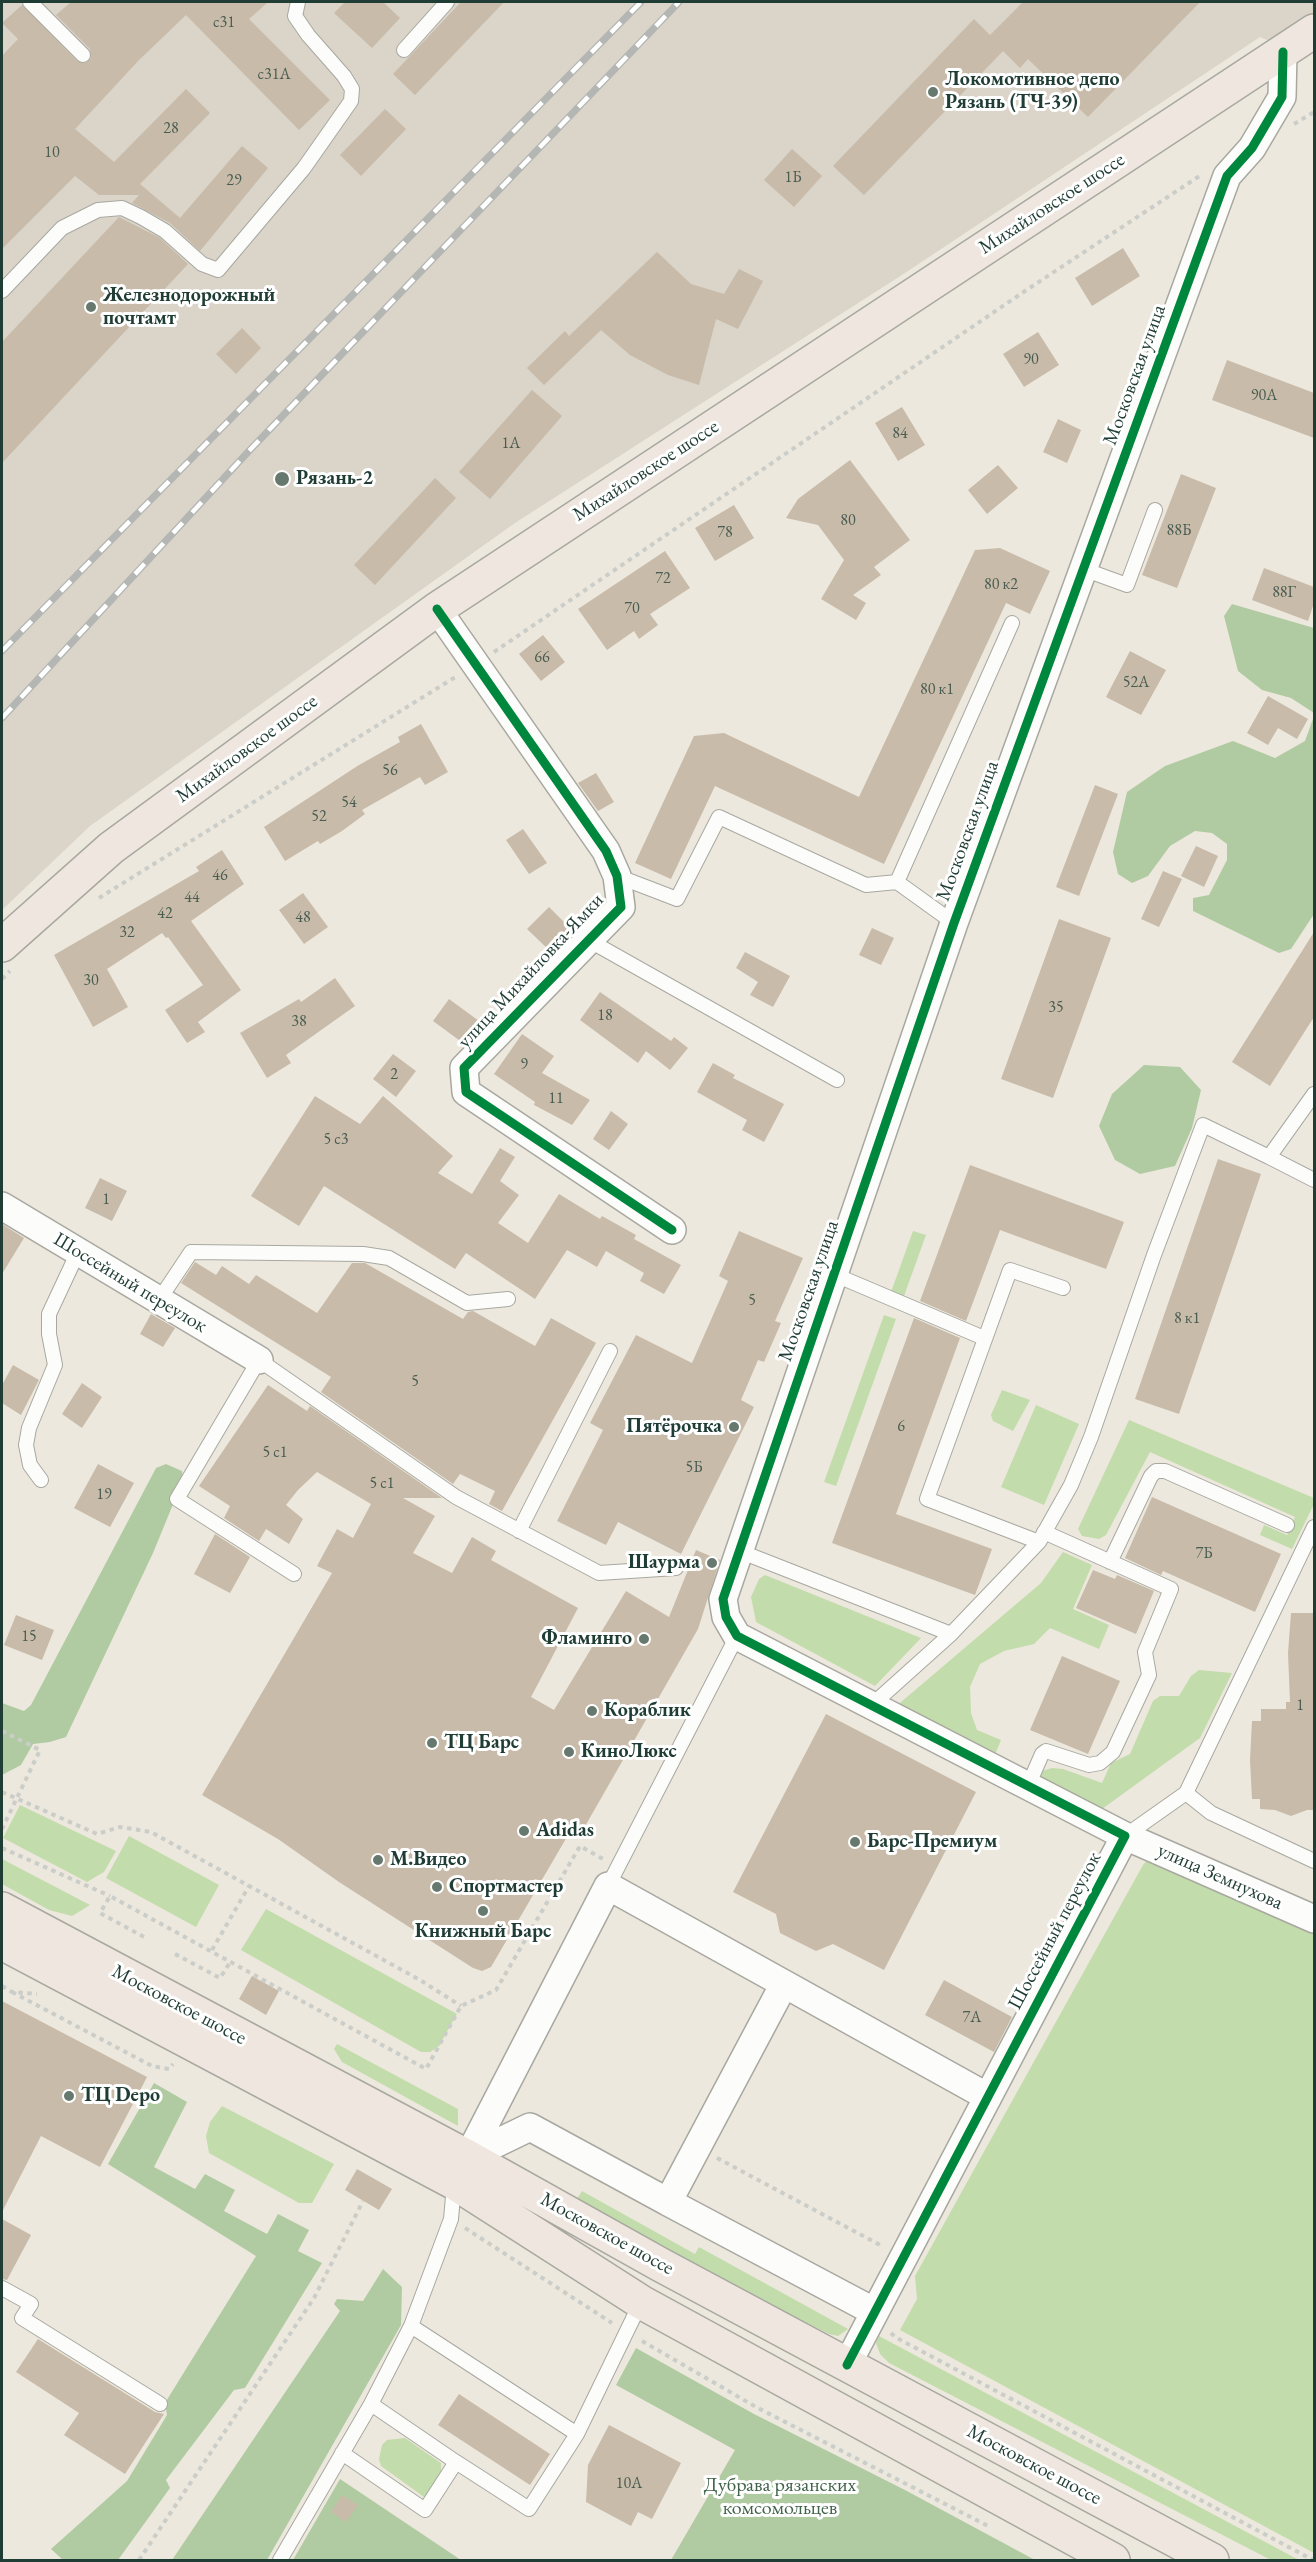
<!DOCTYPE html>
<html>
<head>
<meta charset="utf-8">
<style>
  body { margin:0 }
  #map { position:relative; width:1316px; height:2562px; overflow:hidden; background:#ede8dd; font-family:"EB Garamond",serif }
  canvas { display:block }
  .frame { position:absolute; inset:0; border:3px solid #1f3d34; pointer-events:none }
</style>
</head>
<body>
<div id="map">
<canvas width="1316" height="2562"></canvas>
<div class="frame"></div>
</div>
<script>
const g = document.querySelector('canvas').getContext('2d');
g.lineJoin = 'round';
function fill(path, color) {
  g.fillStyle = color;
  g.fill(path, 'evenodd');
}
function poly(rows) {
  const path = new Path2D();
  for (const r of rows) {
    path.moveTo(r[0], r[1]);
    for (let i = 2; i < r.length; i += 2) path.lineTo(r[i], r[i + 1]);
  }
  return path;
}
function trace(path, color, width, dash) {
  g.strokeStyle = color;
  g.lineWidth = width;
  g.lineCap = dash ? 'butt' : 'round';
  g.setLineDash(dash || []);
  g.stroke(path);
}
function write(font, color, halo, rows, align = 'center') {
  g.font = font + ' "EB Garamond",serif';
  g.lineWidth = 6;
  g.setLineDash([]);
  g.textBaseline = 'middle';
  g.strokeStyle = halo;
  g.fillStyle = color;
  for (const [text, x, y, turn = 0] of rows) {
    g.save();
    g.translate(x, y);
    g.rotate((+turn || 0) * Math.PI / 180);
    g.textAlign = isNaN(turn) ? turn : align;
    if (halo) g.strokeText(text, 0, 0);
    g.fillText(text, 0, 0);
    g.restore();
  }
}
fill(poly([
  [2,2,1314,2,1314,13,1274,43,1260,37,905,273,515,523,90,826,2,910]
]), '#dad4c9');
fill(poly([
  [913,1231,926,1235,904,1296,891,1292],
  [884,1315,896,1319,836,1486,824,1482],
  [1002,1390,1030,1400,1013,1431,993,1421,991,1415],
  [1036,1405,1079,1424,1044,1505,1001,1487],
  [1129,1420,1314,1498,1314,1504,1292,1549,1260,1535,1264,1525,1287,1535,1295,1517,1150,1452,1106,1535,1099,1539,1082,1536,1078,1529],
  [1063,1552,1092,1565,1073,1609,1109,1625,1099,1649,1050,1628,1034,1644,1004,1651,980,1664,970,1687,971,1713,977,1730,1001,1740,994,1757,894,1708,1041,1583],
  [765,1575,921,1638,875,1686,756,1622,751,1597,759,1579],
  [1199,1670,1232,1673,1200,1738,1102,1809,1038,1778,1042,1771,1052,1768,1063,1769,1102,1783,1111,1763,1130,1754,1153,1701,1160,1696,1179,1696,1191,1676],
  [20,1805,116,1851,104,1872,87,1882,3,1838],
  [129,1836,219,1885,196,1927,106,1878],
  [1149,1858,1314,1929,1314,2553,900,2330,917,2299,915,2276,1143,1865],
  [2,1859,90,1905,72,1916,49,1910,2,1884],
  [266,1909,457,2014,439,2046,430,2052,421,2052,241,1950],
  [337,2044,458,2109,458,2126,342,2062,334,2049],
  [222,2106,334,2164,312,2203,299,2203,209,2153,206,2136,210,2122],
  [582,2191,695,2254,699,2247,848,2329,838,2336,829,2334,690,2264,577,2199],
  [879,2336,1299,2560,1271,2560,889,2363,880,2354,876,2343],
  [405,2438,441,2463,441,2472,435,2486,424,2497,381,2466,379,2459,382,2445,387,2440]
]), '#c2dcab');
fill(poly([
  [1232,604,1314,628,1314,713,1291,698,1262,690,1238,671,1224,616],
  [1314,716,1314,914,1291,949,1279,953,1193,911,1193,898,1209,895,1227,860,1227,844,1212,833,1195,831,1170,846,1148,876,1132,883,1118,874,1113,852,1127,792,1165,766,1233,741,1275,758,1305,741],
  [1144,1065,1180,1067,1201,1090,1192,1128,1175,1166,1140,1174,1115,1160,1099,1126,1112,1094],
  [166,1464,182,1471,183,1480,153,1553,66,1737,50,1742,33,1744,21,1765,2,1775,2,1703,24,1711,31,1705,156,1468],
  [154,2083,187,2102,154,2167,195,2189,205,2174,235,2190,224,2211,267,2234,278,2214,309,2230,298,2251,322,2263,245,2388,234,2390,166,2480,170,2488,118,2560,63,2560,51,2549,127,2481,167,2415,165,2403,256,2256,108,2164],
  [383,2269,402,2287,401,2325,267,2560,172,2560,340,2311,334,2304,337,2299,363,2301],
  [636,2348,754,2414,905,2490,1035,2560,671,2560,735,2450,616,2385],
  [340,2479,461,2560,293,2560]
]), '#b0cba1');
fill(poly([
  [71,2,268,2,249,19,330,100,299,130,186,15,139,60,75,129,114,162,186,89,210,113,140,184,180,218,242,146,268,168,200,251,170,223,132,203,139,195,99,195,75,176,2,249,2,56,18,39,2,23,22,5,77,61,86,63,91,58,90,49,56,15],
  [345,2,383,2,400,18,372,48,334,13],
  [461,2,504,2,415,95,393,74],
  [1023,2,1200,2,1088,117,1028,59,1020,68,1003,51,864,195,833,166,974,19,990,35],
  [385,109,406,129,361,176,340,155],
  [792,149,822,176,794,207,764,180],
  [119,217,160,238,188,264,2,463,2,342],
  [1123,248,1140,276,1092,306,1075,278],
  [657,252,691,284,724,294,739,269,763,281,738,329,716,319,699,385,668,375,630,355,601,330,544,385,527,368,565,331,569,336],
  [242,328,261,348,236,374,216,354],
  [1038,332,1059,365,1024,387,1003,354],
  [1227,360,1314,393,1314,438,1212,400],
  [532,390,562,416,490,499,459,472],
  [902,407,925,445,898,461,875,423],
  [1058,419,1081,430,1067,463,1043,452],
  [850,460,910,540,874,567,881,575,853,595,866,603,856,620,821,599,844,560,818,525,786,518,798,499],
  [998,465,1018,488,987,514,968,490],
  [1181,474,1216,488,1177,588,1142,575],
  [435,478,456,498,375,585,354,565],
  [734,505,754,538,715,561,695,528],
  [1000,548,1050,571,1030,614,1006,603,884,864,715,786,671,879,635,863,694,736,724,733,859,797,975,550],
  [665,551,690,588,650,614,658,625,639,639,634,631,607,650,578,609],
  [1264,568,1314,587,1314,603,1308,621,1252,600],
  [543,635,565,662,541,681,519,654],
  [1130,651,1166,670,1141,715,1106,697],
  [1268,696,1308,719,1297,739,1278,728,1268,745,1247,733],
  [421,724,448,772,425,785,420,777,362,810,365,814,342,831,320,844,318,841,285,861,264,827,359,765,400,742,398,737],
  [596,773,614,802,598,811,578,783],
  [1095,785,1118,794,1079,896,1056,887],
  [523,829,547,863,529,874,506,840],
  [1196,846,1218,856,1204,887,1181,876],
  [222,850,244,884,191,921,241,990,198,1022,205,1032,187,1043,165,1010,203,985,168,937,166,938,162,933,107,969,128,1007,93,1027,54,955,199,871,196,867],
  [1163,871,1182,879,1159,927,1141,919],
  [303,893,328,927,304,944,279,910],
  [549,907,572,930,551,952,527,929],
  [1059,919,1111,938,1053,1098,1001,1079],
  [872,928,894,938,881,965,859,955],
  [1314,932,1314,1017,1270,1086,1232,1062],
  [745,952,790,976,773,1007,750,995,758,982,736,968],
  [335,978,355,1006,286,1055,291,1063,267,1078,240,1033,299,999,301,1002],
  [600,992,671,1041,674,1037,688,1048,670,1070,646,1051,638,1063,580,1020],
  [449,999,479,1021,463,1043,433,1021],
  [522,1034,554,1056,542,1073,590,1100,572,1125,534,1105,535,1102,494,1074],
  [393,1054,416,1071,396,1097,373,1079],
  [713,1063,735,1075,733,1078,784,1104,764,1142,742,1130,747,1120,697,1092],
  [315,1096,360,1124,383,1096,453,1156,438,1173,472,1194,500,1148,515,1157,500,1181,519,1195,498,1223,528,1243,559,1194,600,1219,602,1216,636,1235,634,1239,681,1265,664,1294,640,1281,644,1273,606,1251,597,1267,567,1250,535,1299,466,1253,455,1269,324,1186,299,1226,251,1196],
  [611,1111,628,1124,609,1150,593,1139],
  [1218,1159,1261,1174,1179,1414,1135,1399],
  [970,1165,1124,1222,1106,1269,1000,1230,966,1321,920,1301],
  [100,1178,127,1191,112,1221,85,1208],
  [2,1224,24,1238,2,1274],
  [739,1231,803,1258,775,1321,781,1323,764,1362,758,1360,741,1400,754,1407,681,1554,618,1522,606,1545,557,1521,603,1430,590,1423,636,1335,692,1363,728,1281,719,1276],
  [195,1262,216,1275,222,1266,249,1284,256,1275,317,1313,352,1263,365,1263,463,1319,468,1312,473,1311,535,1346,551,1318,596,1343,502,1511,489,1504,495,1491,460,1474,453,1484,321,1392,331,1377,181,1283],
  [151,1314,175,1328,163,1347,140,1334],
  [914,1318,960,1338,896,1514,992,1549,975,1595,832,1543],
  [13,1365,39,1380,21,1415,2,1403,2,1385],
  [82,1383,102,1397,82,1428,62,1414],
  [268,1385,307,1411,310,1406,442,1498,403,1498,435,1516,413,1553,452,1573,472,1537,496,1551,491,1560,578,1608,531,1697,554,1710,626,1591,669,1617,696,1550,720,1560,698,1629,580,1835,571,1830,491,1967,482,1971,473,1968,339,1882,278,1839,202,1795,332,1573,317,1566,337,1529,353,1538,371,1504,317,1472,298,1490,286,1505,303,1519,289,1544,266,1529,259,1541,224,1518,230,1506,199,1486],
  [98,1464,134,1483,110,1527,74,1508],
  [1152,1497,1281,1554,1255,1612,1163,1571,1161,1575,1125,1558],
  [215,1534,250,1557,230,1593,194,1574],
  [1093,1570,1115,1579,1117,1575,1154,1591,1136,1634,1076,1608],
  [1291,1613,1314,1613,1314,1810,1307,1810,1291,1816,1275,1810,1260,1809,1260,1799,1252,1799,1250,1760,1252,1721,1261,1721,1261,1709,1286,1709,1286,1702,1290,1702,1288,1653],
  [16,1615,54,1630,42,1660,4,1645],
  [1062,1656,1120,1681,1088,1754,1030,1730],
  [826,1714,976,1792,884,1970,833,1944,816,1951,780,1933,776,1914,733,1892],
  [252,1976,279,1991,266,2015,239,1999],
  [944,1980,1012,2017,994,2052,925,2015],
  [2,2001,147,2077,100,2167,41,2136,2,2212],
  [357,2169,392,2189,379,2210,345,2190],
  [2,2219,31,2235,7,2280,2,2279],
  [38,2339,155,2412,164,2414,125,2474,64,2435,79,2413,16,2372],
  [459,2394,550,2454,530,2485,438,2425],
  [609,2425,681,2463,652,2519,638,2512,631,2526,586,2502,588,2465],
  [342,2495,358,2505,346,2522,331,2512]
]), '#c8bba9');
const service = poly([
  [30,2,83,55],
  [404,50,447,2],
  [2,291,62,228,98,210,122,208,141,217,165,231,202,264,218,270,304,168,351,101,352,89,344,76,308,35,295,16,298,2],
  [1083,569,1127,585,1155,510],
  [617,876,677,899,719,817,866,885,897,882],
  [954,923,897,882,1012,623],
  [590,941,837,1080],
  [1269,1157,1314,1180],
  [833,1274,984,1338],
  [159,1300,191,1252,363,1254,389,1258,467,1303,508,1299],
  [41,1480,30,1465,26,1445,29,1428,55,1365,49,1334,49,1314,78,1252],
  [519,1531,610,1351],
  [1039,1542,927,1499,1010,1270,1063,1288],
  [739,1551,951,1634],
  [1110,1562,1151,1476,1156,1471,1165,1471,1287,1525],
  [294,1574,177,1499,259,1360,456,1497,599,1573,676,1568],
  [873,1704,951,1634,1039,1542,1071,1485,1091,1437,1154,1255,1203,1125,1269,1157,1314,1094],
  [1028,1786,1042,1754,1046,1751,1089,1765,1100,1763,1113,1752,1149,1675,1145,1652,1171,1589,1044,1532],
  [1186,1793,1211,1813,1314,1861],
  [1125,1836,1186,1793,1314,1527],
  [608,1886,737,1636],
  [2,2288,31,2304,22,2318,160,2404],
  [371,2404,456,2462],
  [577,2434,641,2302],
  [342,2453,425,2510,456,2462,529,2509,577,2434,411,2326],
  [280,2560,371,2404,411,2326,451,2219,454,2185]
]);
const minor = poly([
  [437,609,606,851,617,876,621,907,464,1068,466,1092,672,1230],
  [2,1206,259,1360],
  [1125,1836,1314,1919],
  [468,2157,608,1886,988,2097],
  [468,2157,530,2127,668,2202,784,1984],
  [668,2202,875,2312],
  [847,2365,1125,1836,737,1636,726,1617,723,1599,954,923,1227,176,1252,148,1282,97,1283,52]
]);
const primary = poly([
  [2,945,111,848,437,609,1314,31],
  [2,1909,468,2157,661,2265,1212,2560],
  [2,1943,455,2183,641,2302,1113,2560]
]);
trace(service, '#a8a8a1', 16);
trace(minor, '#a8a8a1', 30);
trace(primary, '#a8a8a1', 36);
trace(poly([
  [1294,124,1314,112],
  [494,652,1025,291,1201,175],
  [99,898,457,676],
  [2,979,10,971],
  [2,1731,40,1750,2,1829],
  [2,1792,97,1834,120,1827,151,1832,420,1980,461,2006],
  [2,1848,110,1896],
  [144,1937,100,1913,110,1896,426,2069,461,2006,496,1990,580,1846,603,1859],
  [212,1950,249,1886],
  [175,1954,220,1978,231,1961],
  [2,1986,12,1992,37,1994],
  [12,1992,152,2066,169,2069,173,2064],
  [717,2158,882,2246],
  [465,2228,612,2323],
  [891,2333,895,2337,1313,2560],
  [642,2341,756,2407,990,2527],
  [139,2560,314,2298,363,2201]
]), '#cbcdc9', 4, [4.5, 4.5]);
trace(service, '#fcfcfa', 14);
trace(minor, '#fcfcfa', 27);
trace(primary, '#eee6df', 33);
const rail = poly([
  [2,651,641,2],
  [2,718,248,452,679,2]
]);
trace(rail, '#b3b6b3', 7);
trace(rail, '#fff', 4.5, [14]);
trace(poly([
  [437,609,606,851,617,876,621,907,464,1068,466,1092,672,1230],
  [847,2365,1125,1836,737,1636,726,1617,723,1599,954,923,1227,176,1252,148,1282,97,1283,52]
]), '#00873e', 9);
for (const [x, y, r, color] of [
  [933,92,6,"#67796f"],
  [91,307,6,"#67796f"],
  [282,479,8,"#67796f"],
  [734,1427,6,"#67796f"],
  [712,1563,6,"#67796f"],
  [644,1639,6,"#67796f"],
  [592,1711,6,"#67796f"],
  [432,1743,6,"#67796f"],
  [569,1752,6,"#67796f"],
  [524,1831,6,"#67796f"],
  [855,1842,6,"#67796f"],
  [378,1860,6,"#67796f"],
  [437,1887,6,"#67796f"],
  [483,1911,6,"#67796f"],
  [69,2096,6,"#67796f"]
]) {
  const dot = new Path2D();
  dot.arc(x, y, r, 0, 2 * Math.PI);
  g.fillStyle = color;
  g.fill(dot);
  trace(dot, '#fff', 2);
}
write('16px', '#495c51', null, [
  ["с31",224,23],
  ["с31А",274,75],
  ["28",171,129],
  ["10",52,153],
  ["1Б",793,178],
  ["29",234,181],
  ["90",1031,360],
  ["90А",1264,396],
  ["84",900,434],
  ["1А",511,444],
  ["80",848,521],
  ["88Б",1179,531],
  ["78",725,533],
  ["72",663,579],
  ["80 к2",1001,585],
  ["88Г",1284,593],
  ["70",632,609],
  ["66",542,658],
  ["52А",1136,683],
  ["80 к1",937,690],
  ["56",390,771],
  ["54",349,803],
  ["52",319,817],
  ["46",220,876],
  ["44",192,898],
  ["42",165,914],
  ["48",303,918],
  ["32",127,933],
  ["30",91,981],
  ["35",1056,1008],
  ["18",605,1016],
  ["38",299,1022],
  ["9",524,1065],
  ["2",394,1075],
  ["11",556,1099],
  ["5 с3",336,1140],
  ["1",106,1200],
  ["5",752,1301],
  ["8 к1",1187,1319],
  ["5",415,1382],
  ["6",901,1427],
  ["5 с1",275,1453],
  ["5Б",694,1468],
  ["5 с1",382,1484],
  ["19",104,1495],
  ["7Б",1204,1554],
  ["15",29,1637],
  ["1",1300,1706],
  ["7А",972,2018],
  ["10А",629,2484]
]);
write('bold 20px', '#1f3d34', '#fff', [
  ["Локомотивное депо",945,80],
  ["Рязань (ТЧ-39)",945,103],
  ["Железнодорожный",103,296],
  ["почтамт",103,319],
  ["Рязань-2",296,479],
  ["Пятёрочка",722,1427,"right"],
  ["Шаурма",700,1563,"right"],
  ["Фламинго",632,1639,"right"],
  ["Кораблик",604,1711],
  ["ТЦ Барс",444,1743],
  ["КиноЛюкс",581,1752],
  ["Adidas",536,1831],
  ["Барс-Премиум",867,1842],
  ["М.Видео",390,1860],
  ["Спортмастер",449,1887],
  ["Книжный Барс",483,1932,"center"],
  ["ТЦ Depo",81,2096]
], 'left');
write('20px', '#1f3d34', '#fff', [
  ["Михайловское шоссе",1052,204,-33],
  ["Московская улица",1135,375,-70],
  ["Михайловское шоссе",646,471,-33],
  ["Михайловское шоссе",247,749,-36],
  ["Московская улица",968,831,-70],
  ["улица Михайловка-Ямки",531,971,-47],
  ["Шоссейный переулок",130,1283,31],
  ["Московская улица",809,1291,-71],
  ["улица Земнухова",1220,1877,24],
  ["Шоссейный переулок",1055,1931,-62],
  ["Московское шоссе",179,2005,28],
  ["Московское шоссе",607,2234,29],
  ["Московское шоссе",1034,2465,28]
]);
write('20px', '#3f6248', '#fff', [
  ["Дубрава рязанских",780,2486],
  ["комсомольцев",780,2509]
]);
</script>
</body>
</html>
